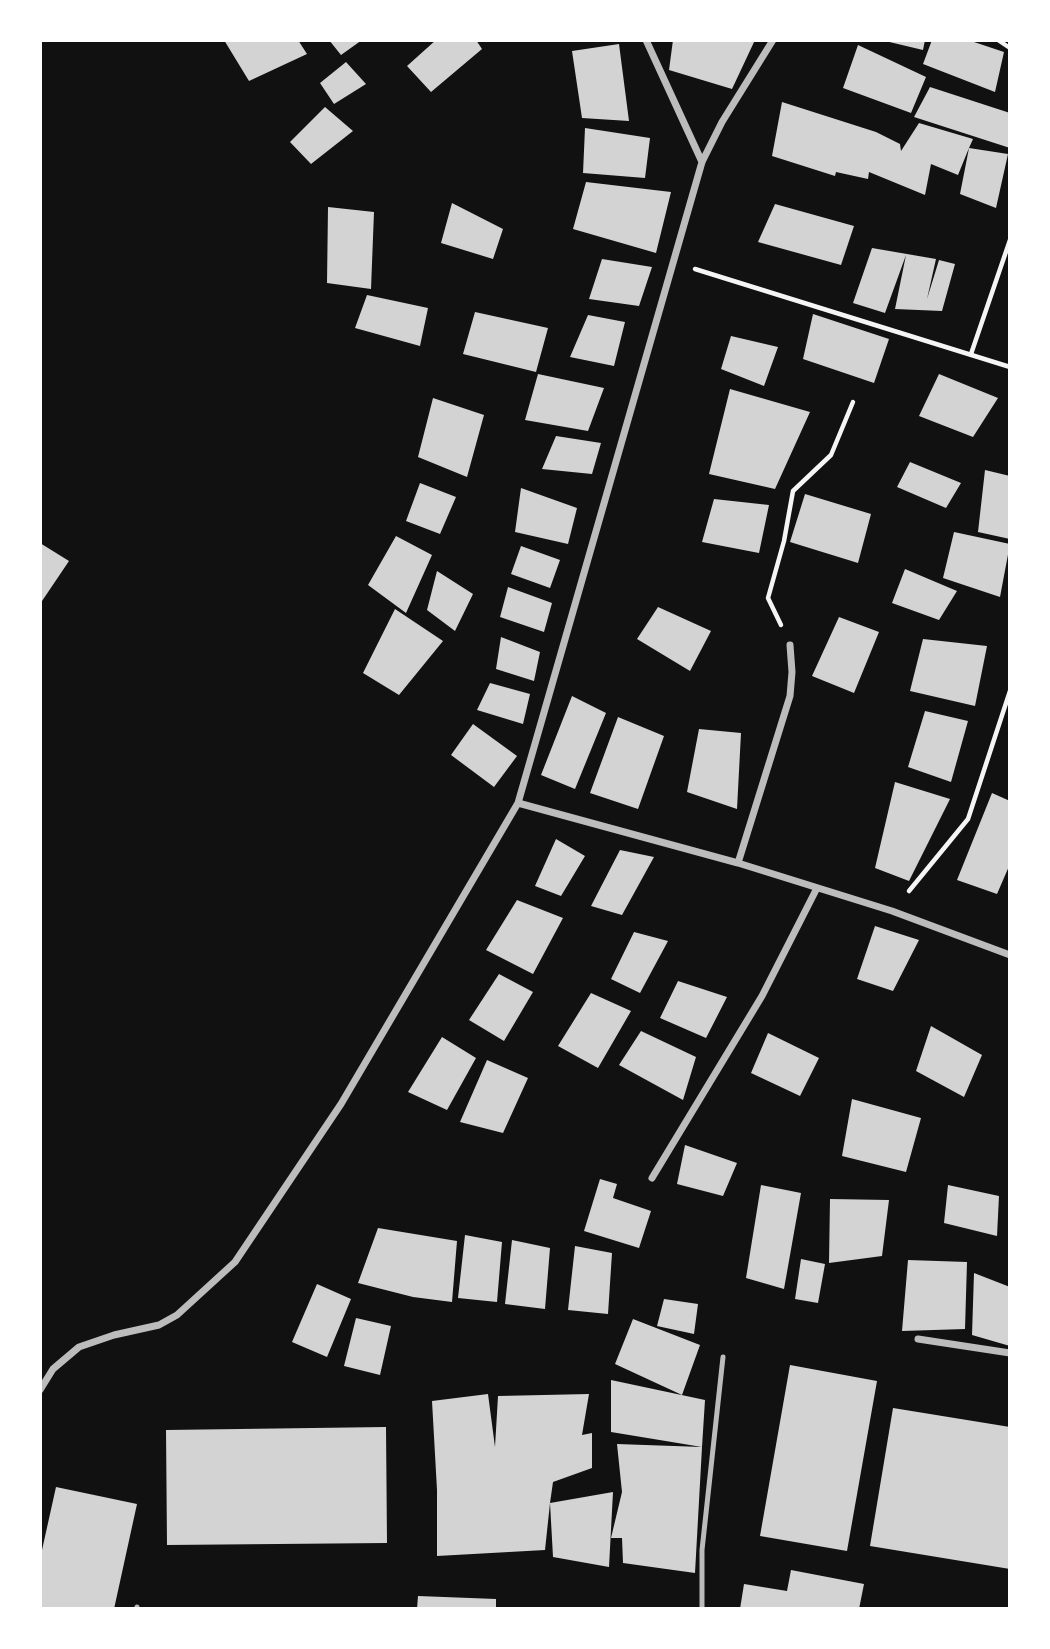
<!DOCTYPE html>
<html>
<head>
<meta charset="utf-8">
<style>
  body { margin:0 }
  #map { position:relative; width:1050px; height:1649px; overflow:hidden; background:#111; font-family:Barlow,sans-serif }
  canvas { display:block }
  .frame { position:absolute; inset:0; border:42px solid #fff; pointer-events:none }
</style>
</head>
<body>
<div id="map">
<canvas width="1050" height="1649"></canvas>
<div class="frame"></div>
</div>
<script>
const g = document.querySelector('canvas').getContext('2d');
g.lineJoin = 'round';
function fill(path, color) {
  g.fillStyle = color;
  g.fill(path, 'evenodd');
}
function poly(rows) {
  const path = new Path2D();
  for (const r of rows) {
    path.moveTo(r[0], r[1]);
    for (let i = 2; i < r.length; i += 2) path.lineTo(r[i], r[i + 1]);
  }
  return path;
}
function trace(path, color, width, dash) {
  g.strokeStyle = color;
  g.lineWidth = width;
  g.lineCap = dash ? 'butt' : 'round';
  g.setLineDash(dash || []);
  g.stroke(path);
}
fill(poly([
  [224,40,298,40,307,54,249,81],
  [329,40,362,40,341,55],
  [436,40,476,40,482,49,431,92,407,66],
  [673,40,755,40,732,89,669,70],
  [881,40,925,40,923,50],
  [932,40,968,40,1004,52,995,92,923,64],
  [619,44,629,121,582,118,572,51],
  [858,45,926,77,911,113,843,88],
  [346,62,366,84,334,104,320,83],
  [930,87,1010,113,1010,148,914,117],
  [782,102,876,132,900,144,901,151,919,123,973,139,969,148,1008,154,996,208,960,194,969,148,958,175,931,164,925,195,869,172,868,179,836,172,835,176,772,156],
  [325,107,353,131,311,164,290,142],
  [585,128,650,138,645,178,583,173],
  [586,182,671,192,656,253,573,229],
  [452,203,503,229,493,259,441,243],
  [775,204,854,226,841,265,758,242],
  [328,207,374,212,371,289,327,283],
  [872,248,936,259,927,299,939,260,955,264,942,311,895,309,906,255,885,313,853,303],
  [602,259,652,267,639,306,589,299],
  [367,295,428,308,420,346,355,328],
  [475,312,548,328,536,372,463,354],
  [813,314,889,339,874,383,803,359],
  [588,315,625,322,614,366,570,357],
  [731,336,778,347,764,386,721,369],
  [538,374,604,388,588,431,525,420],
  [939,374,998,398,973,437,919,416],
  [730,389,810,412,775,489,709,474],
  [433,398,484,415,467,477,418,457],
  [556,436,601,443,592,474,542,469],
  [910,462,961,483,946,508,897,487],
  [985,470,1010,476,1010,539,978,532],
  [420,483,456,497,440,534,406,521],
  [521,488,577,508,568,544,515,532],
  [805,494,871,514,858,563,790,542],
  [714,499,769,505,759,553,702,542],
  [954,532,1010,544,1000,597,943,578],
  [396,536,432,555,406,613,368,585],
  [40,543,69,561,40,604],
  [521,546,560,560,550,588,511,574],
  [905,569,957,591,939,620,892,603],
  [437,571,473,594,455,631,427,610],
  [508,587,552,603,544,632,500,617],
  [658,607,711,631,690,671,637,639],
  [395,609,443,641,399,695,363,673],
  [839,617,879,632,854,693,812,676],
  [501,637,540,652,534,681,496,669],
  [923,639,987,646,975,706,910,691],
  [490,683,530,694,523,724,477,710],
  [572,696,606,713,575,789,541,775],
  [925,711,968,721,951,782,908,767],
  [618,717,664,736,638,809,590,793],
  [473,724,517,756,494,787,451,755],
  [699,729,741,733,737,809,687,792],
  [895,782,950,799,909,881,875,868],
  [992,793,1010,801,1010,864,997,894,957,880],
  [556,839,585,856,561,896,535,886],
  [620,850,654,857,622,915,591,906],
  [517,900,563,918,533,974,486,950],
  [875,926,919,940,893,991,857,979],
  [634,932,668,941,640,993,611,979],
  [499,974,533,992,504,1041,469,1020],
  [678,981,727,997,706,1038,660,1018],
  [591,993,631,1011,598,1068,558,1046],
  [931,1026,982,1055,964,1097,916,1071],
  [641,1031,696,1057,683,1100,619,1065],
  [768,1033,819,1058,800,1096,751,1073],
  [442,1037,476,1058,447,1110,408,1092],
  [487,1060,528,1078,503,1133,460,1122],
  [852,1099,921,1118,906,1172,842,1156],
  [685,1145,737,1163,723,1196,677,1184],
  [600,1179,617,1184,613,1198,651,1211,639,1248,584,1231],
  [761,1185,801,1193,784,1289,746,1278],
  [948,1185,999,1196,997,1236,944,1223],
  [830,1199,889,1200,882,1256,829,1263],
  [378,1228,457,1241,452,1302,413,1297,358,1283],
  [465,1235,502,1242,497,1302,458,1298],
  [512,1240,550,1248,545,1309,505,1304],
  [575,1246,612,1253,608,1314,568,1310],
  [801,1259,825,1264,818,1303,795,1299],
  [908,1260,967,1262,965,1329,902,1331],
  [974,1273,1010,1287,1010,1346,972,1335],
  [317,1284,351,1299,327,1357,292,1342],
  [664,1299,698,1304,694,1334,657,1326],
  [356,1318,391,1326,380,1375,344,1366],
  [633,1319,700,1345,682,1395,615,1364],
  [790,1365,877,1381,847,1551,760,1536],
  [611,1380,705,1400,702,1447,611,1432],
  [488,1394,495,1447,498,1396,589,1394,582,1435,592,1433,592,1468,553,1482,550,1503,613,1492,609,1567,553,1557,550,1503,545,1550,437,1556,437,1490,432,1401],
  [893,1408,1010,1427,1010,1569,870,1546],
  [386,1427,387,1543,167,1545,166,1430],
  [617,1444,702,1447,695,1573,623,1563,622,1538,611,1538,622,1492],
  [56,1487,137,1504,114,1609,40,1609,40,1559],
  [791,1570,864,1584,859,1609,740,1609,744,1584,787,1591],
  [418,1596,496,1599,496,1609,417,1609]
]), '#d3d3d3');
trace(poly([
  [998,40,1010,48],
  [695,269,1010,367],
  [971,354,1010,240],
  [781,625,768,598,784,541,793,491,831,455,853,402],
  [909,891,968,819,1010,691]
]), '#f5f5f5', 4.5);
trace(poly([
  [137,1609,137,1607],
  [702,1609,702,1550,723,1357]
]), '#bcbcbc', 5);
trace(poly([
  [646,40,702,162],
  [518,803,738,863,892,911,1010,955],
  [738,863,790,696,792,672,790,645],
  [652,1178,762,996,817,888],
  [918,1339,1010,1353],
  [40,1390,53,1369,79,1347,114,1335,159,1325,177,1315,235,1262,341,1104,518,803,702,162,722,122,773,40]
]), '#bcbcbc', 7);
</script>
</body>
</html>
